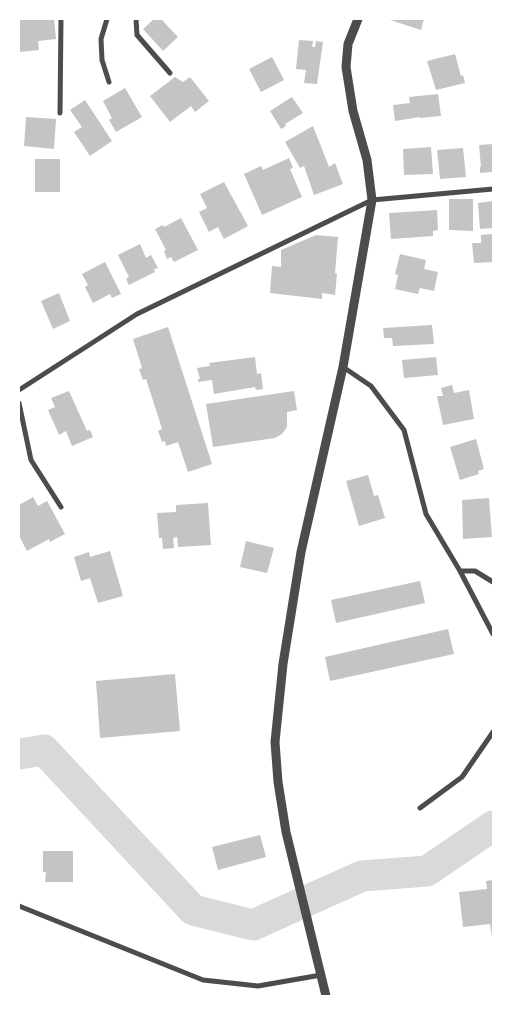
<!DOCTYPE html>
<html>
<head>
<meta charset="utf-8">
<style>
  body { margin:0 }
  #map { position:relative; width:512px; height:1015px; overflow:hidden; background:#fff; font-family:Arial,sans-serif }
  canvas { display:block }
  .frame { position:absolute; inset:0; border:20px solid #fff; pointer-events:none }
</style>
</head>
<body>
<div id="map">
<canvas width="512" height="1015"></canvas>
<div class="frame"></div>
</div>
<script>
const g = document.querySelector('canvas').getContext('2d');
g.lineJoin = 'round';
function poly(rows) {
  const path = new Path2D();
  for (const r of rows) {
    path.moveTo(r[0], r[1]);
    for (let i = 2; i < r.length; i += 2) path.lineTo(r[i], r[i + 1]);
  }
  return path;
}
function trace(path, color, width, dash) {
  g.strokeStyle = color;
  g.lineWidth = width;
  g.lineCap = dash ? 'butt' : 'round';
  g.setLineDash(dash || []);
  g.stroke(path);
}
function fill(path, color) {
  g.fillStyle = color;
  g.fill(path, 'evenodd');
}
trace(poly([
  [19,754,44,750,193,910,253,925,362,876,427,871,493,826]
]), '#d9d9d9', 31);
fill(poly([
  [19,19,54,19,56,39,38,41,39,50,19,52],
  [154,19,161,19,178,37,163,51,143,29],
  [387,19,424,19,421,30],
  [299,40,313,41,312,47,315,47,316,41,323,42,317,84,304,83,306,70,296,69],
  [455,54,461,76,463,75,465,83,436,90,427,61],
  [272,57,284,80,261,92,249,69],
  [175,77,183,82,190,77,209,101,195,112,191,106,170,122,150,96],
  [125,88,142,117,116,132,109,120,112,118,103,101],
  [438,94,441,116,420,118,420,117,395,121,393,105,410,103,409,97],
  [292,97,303,113,285,124,286,126,281,129,270,111],
  [85,100,112,141,90,156,74,132,82,127,70,110],
  [26,117,56,119,54,149,24,146],
  [313,126,329,167,335,163,343,184,314,195,304,166,300,168,285,142],
  [493,144,492,172,480,173,480,167,481,167,479,145],
  [431,147,433,174,404,175,403,149],
  [463,148,466,177,440,179,437,150],
  [289,158,293,168,290,169,302,197,262,215,244,174,261,166,263,170],
  [35,159,60,159,60,192,35,192],
  [224,182,248,226,224,239,218,227,209,232,199,212,207,208,200,194],
  [449,199,473,199,473,231,449,230],
  [493,201,493,228,480,229,478,203],
  [437,210,438,230,433,231,433,236,391,239,389,213],
  [181,218,198,250,174,262,171,257,167,259,164,251,166,250,155,229,163,225,164,227],
  [493,234,493,262,474,263,472,243,481,243,481,235],
  [316,235,338,237,335,273,337,274,335,295,322,293,322,299,270,293,272,266,281,267,281,250],
  [140,244,146,258,151,255,158,268,154,269,155,272,129,285,126,279,129,277,118,255],
  [400,254,426,260,424,269,438,272,434,291,420,288,418,294,395,289,398,275,395,274],
  [105,262,121,294,112,298,110,294,93,303,85,287,88,285,82,274],
  [59,293,70,321,53,329,41,301],
  [432,325,434,344,393,346,392,338,384,338,383,328],
  [168,327,212,464,188,472,178,442,166,446,165,441,162,442,158,431,162,429,158,416,146,379,143,380,139,369,142,368,133,339],
  [255,357,257,374,261,373,263,389,256,390,255,387,214,394,212,380,198,382,198,379,200,379,197,368,210,366,209,363],
  [436,357,438,375,404,378,402,360],
  [452,385,454,393,469,390,474,419,443,425,437,396,443,396,441,388],
  [69,391,87,431,90,430,93,437,72,446,66,431,59,435,48,410,55,407,51,398],
  [294,391,297,410,287,412,287,427,282,434,275,438,213,447,206,404],
  [476,439,484,469,478,471,479,474,460,480,450,447],
  [368,475,374,496,378,495,385,518,359,526,346,481],
  [33,497,38,506,47,501,65,534,50,542,49,539,27,551,19,536,19,505],
  [489,498,492,537,463,539,462,500],
  [208,503,211,545,178,547,177,537,173,538,174,548,163,549,162,538,159,538,157,513,176,512,176,505],
  [246,541,274,548,267,573,240,567],
  [110,551,123,596,98,603,90,578,81,581,74,557,89,552,90,557],
  [420,581,425,603,336,623,331,600],
  [448,629,454,654,330,681,325,657],
  [175,674,180,731,100,738,96,681],
  [260,835,266,857,218,870,212,847],
  [43,851,73,851,73,882,45,882,46,872,43,872],
  [493,880,493,937,492,937,490,924,463,927,459,892,487,889,486,881]
]), '#c4c4c4');
trace(poly([
  [107,19,101,39,102,60,109,82],
  [136,19,137,35,170,73],
  [60,113,61,19],
  [343,367,371,386,404,430,426,514,460,571,475,571,493,582],
  [19,390,137,314,372,200,493,189],
  [19,403,31,460,61,507],
  [460,571,493,634],
  [420,808,462,777,493,732],
  [19,906,203,980,258,986,321,975]
]), '#4c4c4c', 5);
trace(poly([
  [326,996,286,832,278,782,275,742,283,664,301,552,343,367,372,200,367,160,353,111,346,67,348,44,358,19]
]), '#4c4c4c', 9);
</script>
</body>
</html>
